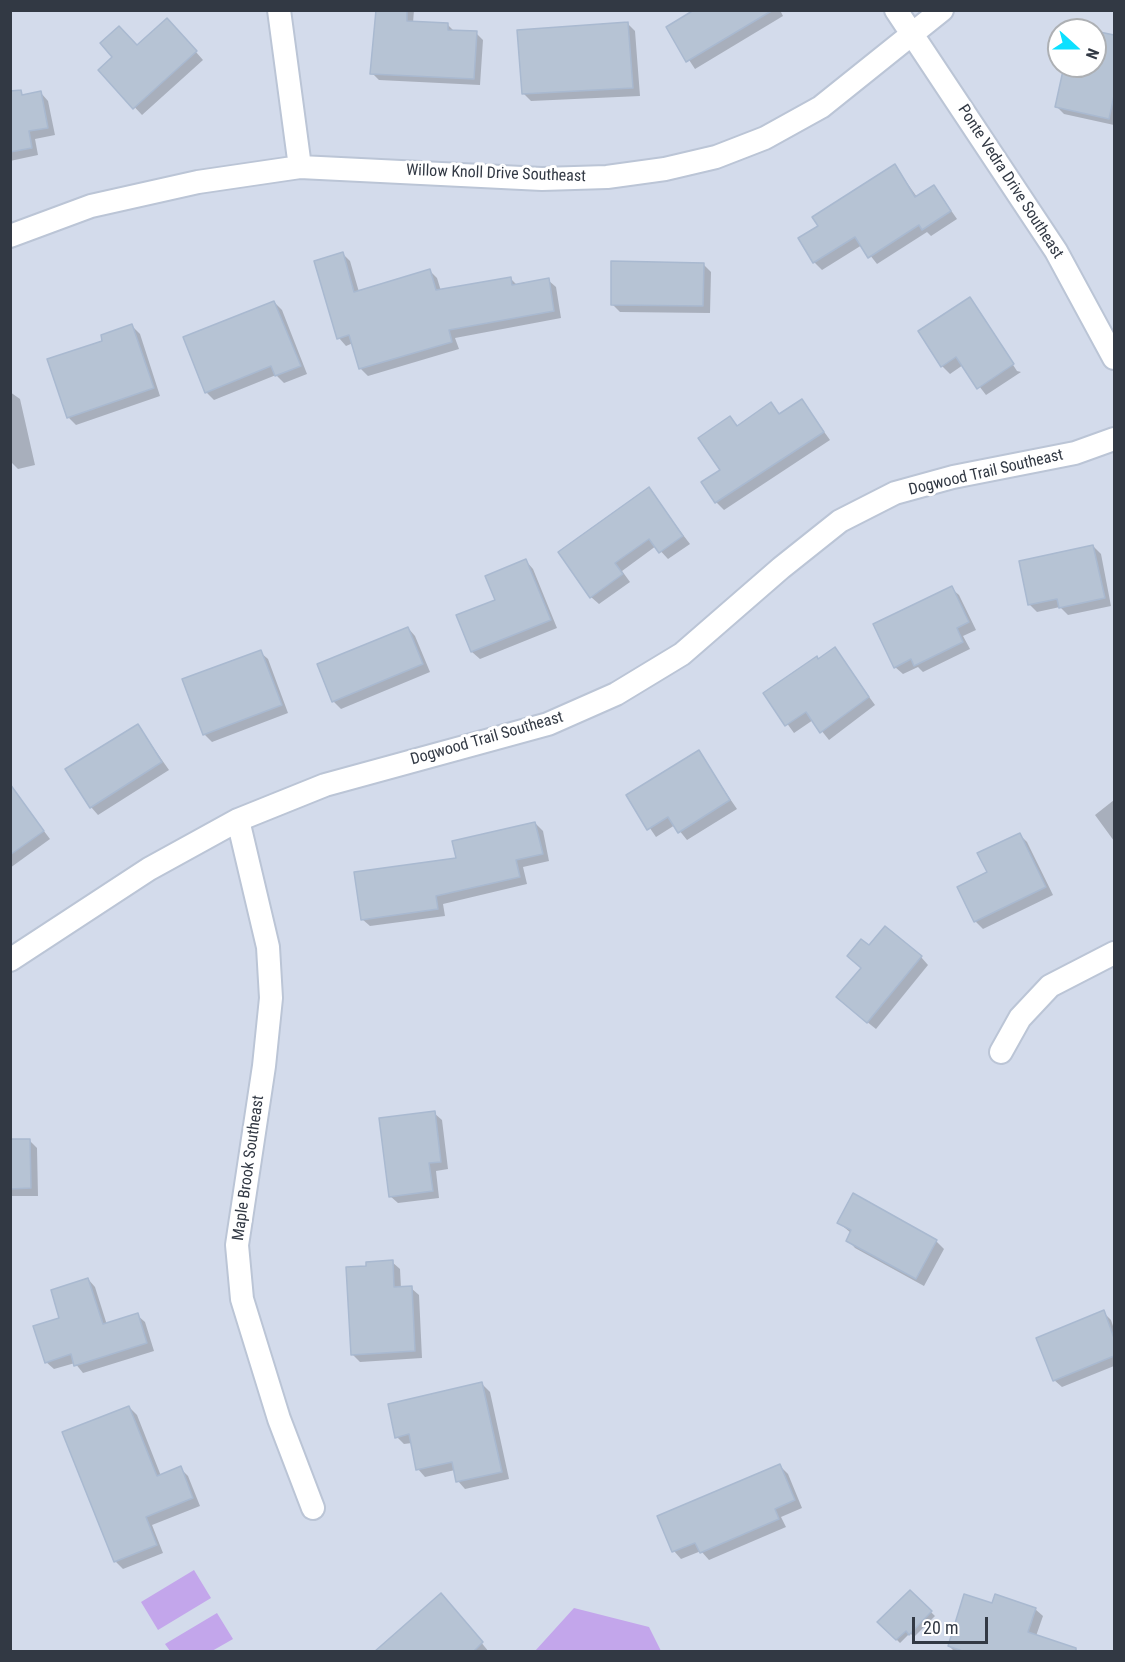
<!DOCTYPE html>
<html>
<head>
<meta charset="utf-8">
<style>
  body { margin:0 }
  #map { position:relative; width:1125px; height:1662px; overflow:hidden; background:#e1e7f2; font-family:"Roboto Condensed",sans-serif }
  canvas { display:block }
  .frame { position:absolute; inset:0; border:12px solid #323944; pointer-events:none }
  .north { position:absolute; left:1047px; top:18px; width:60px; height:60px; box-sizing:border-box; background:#fff; border:2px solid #adb0b4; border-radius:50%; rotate:111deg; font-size:16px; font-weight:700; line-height:24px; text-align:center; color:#323944 }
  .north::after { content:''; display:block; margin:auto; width:21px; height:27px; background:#0ce0ff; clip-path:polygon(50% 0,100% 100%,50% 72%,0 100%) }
  .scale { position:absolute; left:912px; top:1617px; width:76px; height:27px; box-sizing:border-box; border:3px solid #323944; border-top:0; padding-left:8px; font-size:18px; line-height:21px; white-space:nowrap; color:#323944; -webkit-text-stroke:4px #fff; paint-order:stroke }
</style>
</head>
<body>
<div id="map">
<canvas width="1125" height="1662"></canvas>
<div class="frame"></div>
<div class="north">N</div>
<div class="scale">20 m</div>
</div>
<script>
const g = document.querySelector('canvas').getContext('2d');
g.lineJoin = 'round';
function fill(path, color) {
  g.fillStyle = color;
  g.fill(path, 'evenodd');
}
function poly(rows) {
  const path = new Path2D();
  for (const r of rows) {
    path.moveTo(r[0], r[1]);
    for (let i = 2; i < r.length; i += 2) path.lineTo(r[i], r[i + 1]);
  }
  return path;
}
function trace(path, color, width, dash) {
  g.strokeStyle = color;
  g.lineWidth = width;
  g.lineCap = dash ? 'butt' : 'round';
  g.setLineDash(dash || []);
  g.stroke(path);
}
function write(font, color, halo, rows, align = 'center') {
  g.font = font + ' "Roboto Condensed",sans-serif';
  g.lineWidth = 6;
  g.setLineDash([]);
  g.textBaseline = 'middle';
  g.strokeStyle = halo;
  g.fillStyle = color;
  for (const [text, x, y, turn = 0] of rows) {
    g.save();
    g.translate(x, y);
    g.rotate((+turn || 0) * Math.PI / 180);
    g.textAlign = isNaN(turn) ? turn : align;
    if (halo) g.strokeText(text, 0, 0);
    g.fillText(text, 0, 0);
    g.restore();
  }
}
fill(poly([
  [11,11,1114,11,1114,1651,11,1651],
  [1059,30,1095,30,1095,66,1059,66]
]), '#d3dbeb');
fill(poly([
  [194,1570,211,1598,158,1630,141,1602],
  [574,1608,649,1627,661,1651,535,1651],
  [217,1613,233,1639,212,1651,170,1651,165,1644]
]), '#c3a6eb');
fill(poly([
  [378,10,414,10,413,23,448,25,454,31,476,33,483,40,480,85,379,80,372,73],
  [697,10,780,10,783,16,695,69,668,28],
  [627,23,635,31,640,96,531,101,523,93],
  [174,27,203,60,142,115,100,70],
  [1095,32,1114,37,1114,125,1064,114,1056,106,1066,66,1095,66],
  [41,93,48,101,55,135,35,139,38,155,10,161,10,99],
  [895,166,917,197,934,186,957,219,931,236,927,232,877,264,862,245,822,270,814,262,820,226],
  [343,254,350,261,359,292,430,271,437,278,441,291,510,278,517,285,548,280,556,287,561,318,455,338,459,349,368,376,361,369,353,343,346,346,339,338],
  [703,264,711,272,710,313,620,312,612,304],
  [970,299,1017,371,1021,372,986,395,963,365,950,374,942,366],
  [274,302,282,310,307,374,284,383,276,375,214,400,206,392],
  [132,326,140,334,160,396,76,425,68,417,104,342],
  [10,392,20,399,35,465,18,469,10,461],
  [802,401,830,440,724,510,716,502,730,418,738,426,771,404,781,415],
  [648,489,690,544,668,559,656,546,622,571,630,582,599,604,591,597],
  [1093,546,1101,554,1111,606,1068,615,1060,607,1037,612,1029,604],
  [526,561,533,569,557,628,480,659,472,652,497,600],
  [951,588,959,595,976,630,963,636,970,649,923,672,918,667,903,674,895,667],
  [408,628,415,636,430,672,341,709,333,701],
  [835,649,875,705,829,740,813,720,794,733,765,693],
  [260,652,268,659,288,713,212,742,204,734],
  [138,726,169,770,98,815,91,807],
  [698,752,737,809,687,840,675,825,656,837,628,796],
  [1114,800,1114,841,1095,815],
  [22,802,50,839,10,868,10,809],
  [535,823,543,831,549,861,523,867,527,884,443,904,445,916,370,926,362,919,458,859],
  [1019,834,1027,842,1053,895,983,929,975,921,989,873],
  [869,947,921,957,928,965,876,1029,846,1005],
  [434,1113,442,1120,448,1169,436,1171,439,1198,398,1203,390,1196],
  [29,1140,37,1148,38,1196,10,1196,10,1141],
  [839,1223,936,1241,944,1249,924,1286,855,1248,848,1240,851,1233],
  [392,1262,400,1269,401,1288,411,1288,419,1295,422,1358,360,1362,352,1354,368,1268],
  [88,1279,95,1287,107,1325,137,1315,145,1322,154,1351,83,1373,75,1363,54,1369,46,1362],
  [1103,1312,1111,1320,1114,1329,1114,1366,1062,1387,1054,1380],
  [482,1384,490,1392,509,1479,465,1489,458,1481,455,1470,425,1477,418,1469,412,1443,404,1444,397,1437],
  [129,1407,137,1415,161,1476,180,1468,188,1476,200,1506,152,1525,163,1553,123,1569,115,1561],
  [780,1466,788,1474,802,1508,781,1517,786,1527,709,1560,701,1551,681,1559,674,1551,659,1517],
  [910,1592,935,1616,914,1637,910,1633,900,1643,879,1622],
  [448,1602,489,1652,376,1652],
  [993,1605,1035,1609,1043,1616,1036,1636,1075,1652,955,1652,949,1646]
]), '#0003');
const building = poly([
  [376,10,407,10,407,21,448,23,448,30,477,31,474,79,370,74,376,10],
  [694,10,773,10,686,62,666,27,694,10],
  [167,18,197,51,133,109,98,70,112,57,100,43,119,26,137,45,167,18],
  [628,22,633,88,522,94,517,30,628,22],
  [1095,31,1114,35,1114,96,1109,119,1055,107,1064,66,1095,66,1095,31],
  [21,90,22,95,41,91,48,128,29,131,32,148,10,152,10,91,21,90],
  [895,164,915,197,934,185,951,211,922,230,919,225,868,258,855,237,813,263,798,238,818,226,812,217,895,164],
  [343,252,354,292,430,269,436,290,511,277,512,285,549,278,554,311,449,330,452,342,359,369,349,335,337,339,314,261,343,252],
  [611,261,704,263,703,306,611,305,611,261],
  [970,297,1014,364,977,389,956,357,941,367,918,331,970,297],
  [274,301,301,366,275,376,271,366,205,393,183,337,274,301],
  [132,324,154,388,67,418,47,359,102,341,101,335,132,324],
  [802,399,824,432,715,503,701,482,720,470,698,438,730,416,737,426,771,402,779,414,802,399],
  [649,487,683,536,659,553,649,539,615,563,623,574,590,598,558,552,649,487],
  [1093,545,1105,598,1059,608,1057,599,1028,605,1019,561,1093,545],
  [526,559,551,620,471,652,456,615,495,600,485,576,526,559],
  [952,586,969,622,957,628,963,642,914,666,911,659,894,668,873,624,952,586],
  [408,627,423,664,332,702,317,664,408,627],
  [835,647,869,697,820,733,806,712,785,726,763,693,817,656,818,659,835,647],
  [261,650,282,705,203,735,182,679,261,650],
  [138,724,162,762,90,808,65,769,138,724],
  [699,750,730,800,678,833,668,817,647,830,626,795,699,750],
  [10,784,44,831,10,855,10,784],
  [535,822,543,854,516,860,520,877,436,896,438,909,361,920,354,872,456,858,452,841,535,822],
  [1020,833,1046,887,974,922,957,887,987,872,977,853,1020,833],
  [885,926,922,956,867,1023,836,997,861,968,847,956,861,939,869,945,885,926],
  [435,1111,441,1162,429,1163,433,1191,389,1197,379,1118,435,1111],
  [10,1139,30,1139,31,1188,10,1189,10,1139],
  [853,1193,937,1240,916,1279,846,1241,851,1230,837,1223,853,1193],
  [393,1260,394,1287,412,1286,415,1351,351,1355,346,1267,366,1266,366,1262,393,1260],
  [88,1278,103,1324,138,1313,147,1343,74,1366,71,1354,45,1363,33,1326,59,1318,51,1290,88,1278],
  [1104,1310,1114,1338,1114,1356,1053,1381,1036,1338,1104,1310],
  [482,1382,502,1472,456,1482,452,1462,416,1470,409,1434,395,1438,388,1404,482,1382],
  [129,1406,157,1476,181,1466,193,1498,146,1517,157,1545,114,1562,62,1432,129,1406],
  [780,1464,795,1500,775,1509,779,1519,700,1553,695,1543,672,1552,657,1516,780,1464],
  [910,1590,932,1611,909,1635,906,1631,896,1640,877,1622,910,1590],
  [441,1593,483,1642,473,1652,374,1652,441,1593],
  [964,1594,992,1603,995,1594,1036,1608,1028,1632,1076,1648,1076,1652,965,1652,948,1646,964,1594]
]);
fill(building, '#b6c3d4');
trace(building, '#a9b9d0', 1.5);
const minor = poly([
  [279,10,300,167],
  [896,10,1056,251,1114,358],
  [10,236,91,206,198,182,300,167,542,179,607,177,665,169,716,157,765,138,821,107,942,10],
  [238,820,268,947,271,998,264,1066,237,1245,242,1299,279,1419,313,1508],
  [10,960,149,869,238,820,325,785,548,724,616,694,682,654,781,568,840,521,895,493,953,477,1075,453,1114,439],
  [1001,1052,1020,1018,1050,986,1114,953]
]);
trace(minor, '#bbc5d6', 26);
trace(minor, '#fff', 22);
write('16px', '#323944', '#fff', [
  ["Willow Knoll Drive Southeast",496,174,2],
  ["Ponte Vedra Drive Southeast",1010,182,57],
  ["Dogwood Trail Southeast",986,473,-13],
  ["Dogwood Trail Southeast",487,739,-16],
  ["Maple Brook Southeast",249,1168,-82]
]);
</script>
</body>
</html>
